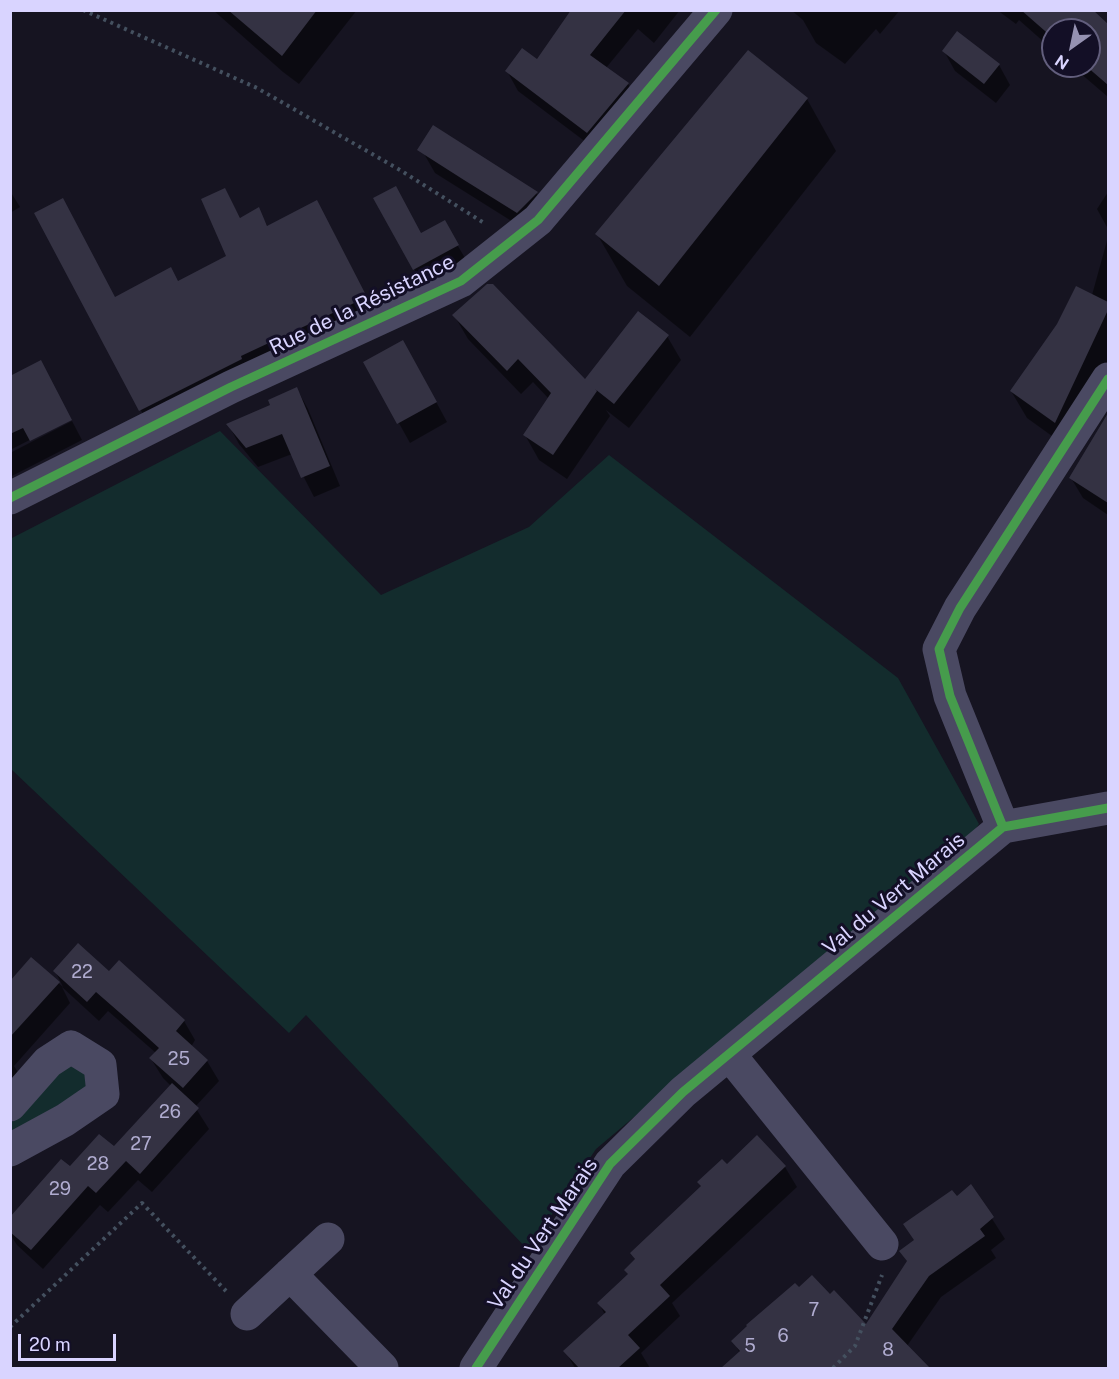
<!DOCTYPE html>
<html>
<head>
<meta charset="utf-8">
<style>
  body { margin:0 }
  #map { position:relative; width:1119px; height:1379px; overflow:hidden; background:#161421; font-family:"Public Sans",sans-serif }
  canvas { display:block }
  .frame { position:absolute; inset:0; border:12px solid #d9d4ff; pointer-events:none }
  .north { position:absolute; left:1041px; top:18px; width:60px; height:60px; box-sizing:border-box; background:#130f26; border:2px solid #625e7d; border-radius:50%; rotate:213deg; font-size:16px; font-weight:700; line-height:24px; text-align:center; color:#d9d4ff }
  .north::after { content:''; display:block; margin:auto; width:21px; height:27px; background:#9591b1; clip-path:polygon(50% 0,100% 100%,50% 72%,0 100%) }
  .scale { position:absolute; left:18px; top:1334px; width:98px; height:27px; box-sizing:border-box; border:3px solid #d9d4ff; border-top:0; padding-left:8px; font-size:18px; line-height:21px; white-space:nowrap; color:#d9d4ff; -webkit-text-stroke:4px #130f26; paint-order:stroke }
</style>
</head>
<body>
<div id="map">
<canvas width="1119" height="1379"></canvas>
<div class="frame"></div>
<div class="north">N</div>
<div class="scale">20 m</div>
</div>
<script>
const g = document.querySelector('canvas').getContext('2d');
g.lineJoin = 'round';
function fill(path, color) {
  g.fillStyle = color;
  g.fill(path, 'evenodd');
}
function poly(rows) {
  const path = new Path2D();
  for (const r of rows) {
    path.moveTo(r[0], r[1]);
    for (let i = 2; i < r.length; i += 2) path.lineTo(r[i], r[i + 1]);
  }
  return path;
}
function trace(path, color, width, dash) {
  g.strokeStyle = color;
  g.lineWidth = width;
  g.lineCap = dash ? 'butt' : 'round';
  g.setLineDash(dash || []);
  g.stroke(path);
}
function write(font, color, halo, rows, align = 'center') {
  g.font = font + ' "Public Sans",sans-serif';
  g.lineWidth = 6;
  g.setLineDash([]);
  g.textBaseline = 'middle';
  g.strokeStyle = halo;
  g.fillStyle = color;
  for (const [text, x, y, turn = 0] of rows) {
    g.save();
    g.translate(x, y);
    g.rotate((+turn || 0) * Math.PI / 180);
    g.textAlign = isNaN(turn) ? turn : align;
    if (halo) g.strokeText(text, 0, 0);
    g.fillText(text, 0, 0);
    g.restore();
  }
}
fill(poly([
  [220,431,381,595,529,527,609,455,898,678,979,824,974,831,596,1149,528,1250,306,1015,289,1033,11,769,10,539],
  [75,1066,86,1074,87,1087,11,1135,10,1124,62,1068]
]), '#132c2d');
fill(poly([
  [213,10,357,10,299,84,283,72],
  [583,10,680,10,654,43,638,29,606,68,628,84,640,104,599,152,518,91,507,71,537,61],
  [791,10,900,10,880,34,876,29,845,64,816,43,803,20],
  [997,10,1091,10,1108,25,1108,97,1072,66,1089,66,1089,30,1053,30,1053,50,1019,20,1016,24],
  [944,51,999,65,1010,85,996,103,955,71],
  [807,99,836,151,690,337,627,286,597,234],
  [423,152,536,193,548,212,529,232,435,173],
  [224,190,241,219,258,209,268,227,329,224,378,319,153,433,36,214,115,298,178,282,228,256],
  [10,191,20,207,10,213],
  [1108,192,1108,229,1097,209],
  [376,198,421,235,444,222,469,265,425,289],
  [1108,237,1108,368,1070,449,1027,418,1011,391,1092,295],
  [454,315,585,381,667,336,681,360,629,428,606,410,610,416,567,479,539,460,525,435,549,399,533,382,521,394,468,339],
  [414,361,447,422,410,443,365,362],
  [10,378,71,419,10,450],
  [297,389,308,409,340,486,314,497,292,454,258,467,239,444,228,424,272,406],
  [1108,416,1108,515,1083,498,1071,478],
  [72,421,82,440,10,477,10,453],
  [32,959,63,987,55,971,110,973,184,1021,195,1040,191,1047,207,1061,219,1081,195,1107,209,1129,152,1192,138,1180,108,1212,100,1205,43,1269,17,1245,10,1234,10,1219,70,1168,114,1148,171,1086,163,1078,151,1059,156,1053,108,1011,99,1021,62,987,70,1003,14,1066,19,1074,10,1083,10,983],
  [757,1137,785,1167,797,1187,672,1303,680,1316,641,1353,650,1368,575,1368,565,1351,605,1315,599,1303,629,1275,636,1261,632,1254],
  [971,1186,1005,1239,991,1250,996,1258,941,1297,907,1346,929,1368,732,1368,729,1363,740,1353,733,1341,799,1289,830,1296,866,1326,908,1262,901,1251,915,1241]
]), '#0007');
fill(poly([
  [228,10,317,10,282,56],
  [571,10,626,10,590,55,629,83,587,133,505,71,522,48,537,59],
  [1021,10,1093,10,1108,24,1108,85,1086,66,1089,66,1089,30,1053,30,1053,38],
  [957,31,1000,64,984,84,942,51],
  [748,50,808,98,659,286,595,234],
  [433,125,538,192,517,213,464,180,417,150],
  [396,186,421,233,445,220,459,245,413,270,373,198],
  [225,188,240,218,259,207,267,226,317,200,367,297,241,356,242,359,139,411,34,213,63,198,115,297,171,267,178,281,226,256,201,199],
  [487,284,493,284,585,379,638,311,669,335,614,404,595,389,597,391,553,455,523,435,551,393,518,359,507,371,452,315],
  [1076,286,1108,302,1108,310,1055,423,1010,391,1057,324],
  [403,340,437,402,397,424,363,362],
  [41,360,72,420,30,441,23,428,10,434,10,376],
  [297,387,330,466,301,478,282,434,246,448,226,424,270,405,268,400],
  [1108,413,1108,503,1069,478],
  [78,943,109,971,119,960,185,1020,176,1031,208,1060,183,1088,149,1058,159,1048,127,1019,96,992,87,1002,53,971],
  [31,957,60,982,10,1037,10,981],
  [172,1083,199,1108,140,1174,126,1161,96,1193,88,1186,31,1250,10,1232,10,1217,61,1159,70,1166,99,1134,114,1146],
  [757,1135,786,1166,660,1285,670,1296,628,1335,640,1348,618,1368,579,1368,563,1351,606,1312,597,1303,628,1274,624,1270,635,1259,630,1253,701,1186,697,1182,722,1159,727,1164],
  [971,1184,994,1217,980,1229,985,1236,929,1276,892,1329,930,1368,721,1368,740,1351,731,1341,747,1326,746,1325,795,1283,799,1287,812,1275,830,1294,834,1290,866,1324,907,1261,899,1251,914,1240,903,1224,952,1190,957,1196]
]), '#343243');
trace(poly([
  [83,10,257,88,400,170,484,223],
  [10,1327,142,1203,226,1291],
  [833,1368,855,1346,882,1275]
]), '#44505f', 4, [3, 4.5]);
trace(poly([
  [10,498,231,387,461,281,538,220,716,10],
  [1003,827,950,696,939,649,960,608,1108,379],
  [729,1054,882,1244],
  [10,1105,48,1062,71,1047,100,1065,103,1094,65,1120,10,1150],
  [290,1274,382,1368],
  [247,1314,328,1239],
  [476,1368,610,1164,683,1092,1003,827,1108,808]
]), '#4a4962', 33);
trace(poly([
  [10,498,231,387,461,281,538,220,716,10],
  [1003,827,950,696,939,649,960,608,1108,379],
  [476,1368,610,1164,683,1092,1003,827,1108,808]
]), '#469c4c', 9);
write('18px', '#b0acd0', null, [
  ["22",82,972],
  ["25",179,1059],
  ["26",170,1112],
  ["27",141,1144],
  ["28",98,1164],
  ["29",60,1189],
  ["7",814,1310],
  ["6",783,1336],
  ["5",750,1346],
  ["8",888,1350]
]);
write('21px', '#d9d4ff', '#130f26', [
  ["Rue de la Résistance",362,305,-26],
  ["Val du Vert Marais",894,894,-40],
  ["Val du Vert Marais",543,1234,-56]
]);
</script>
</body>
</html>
